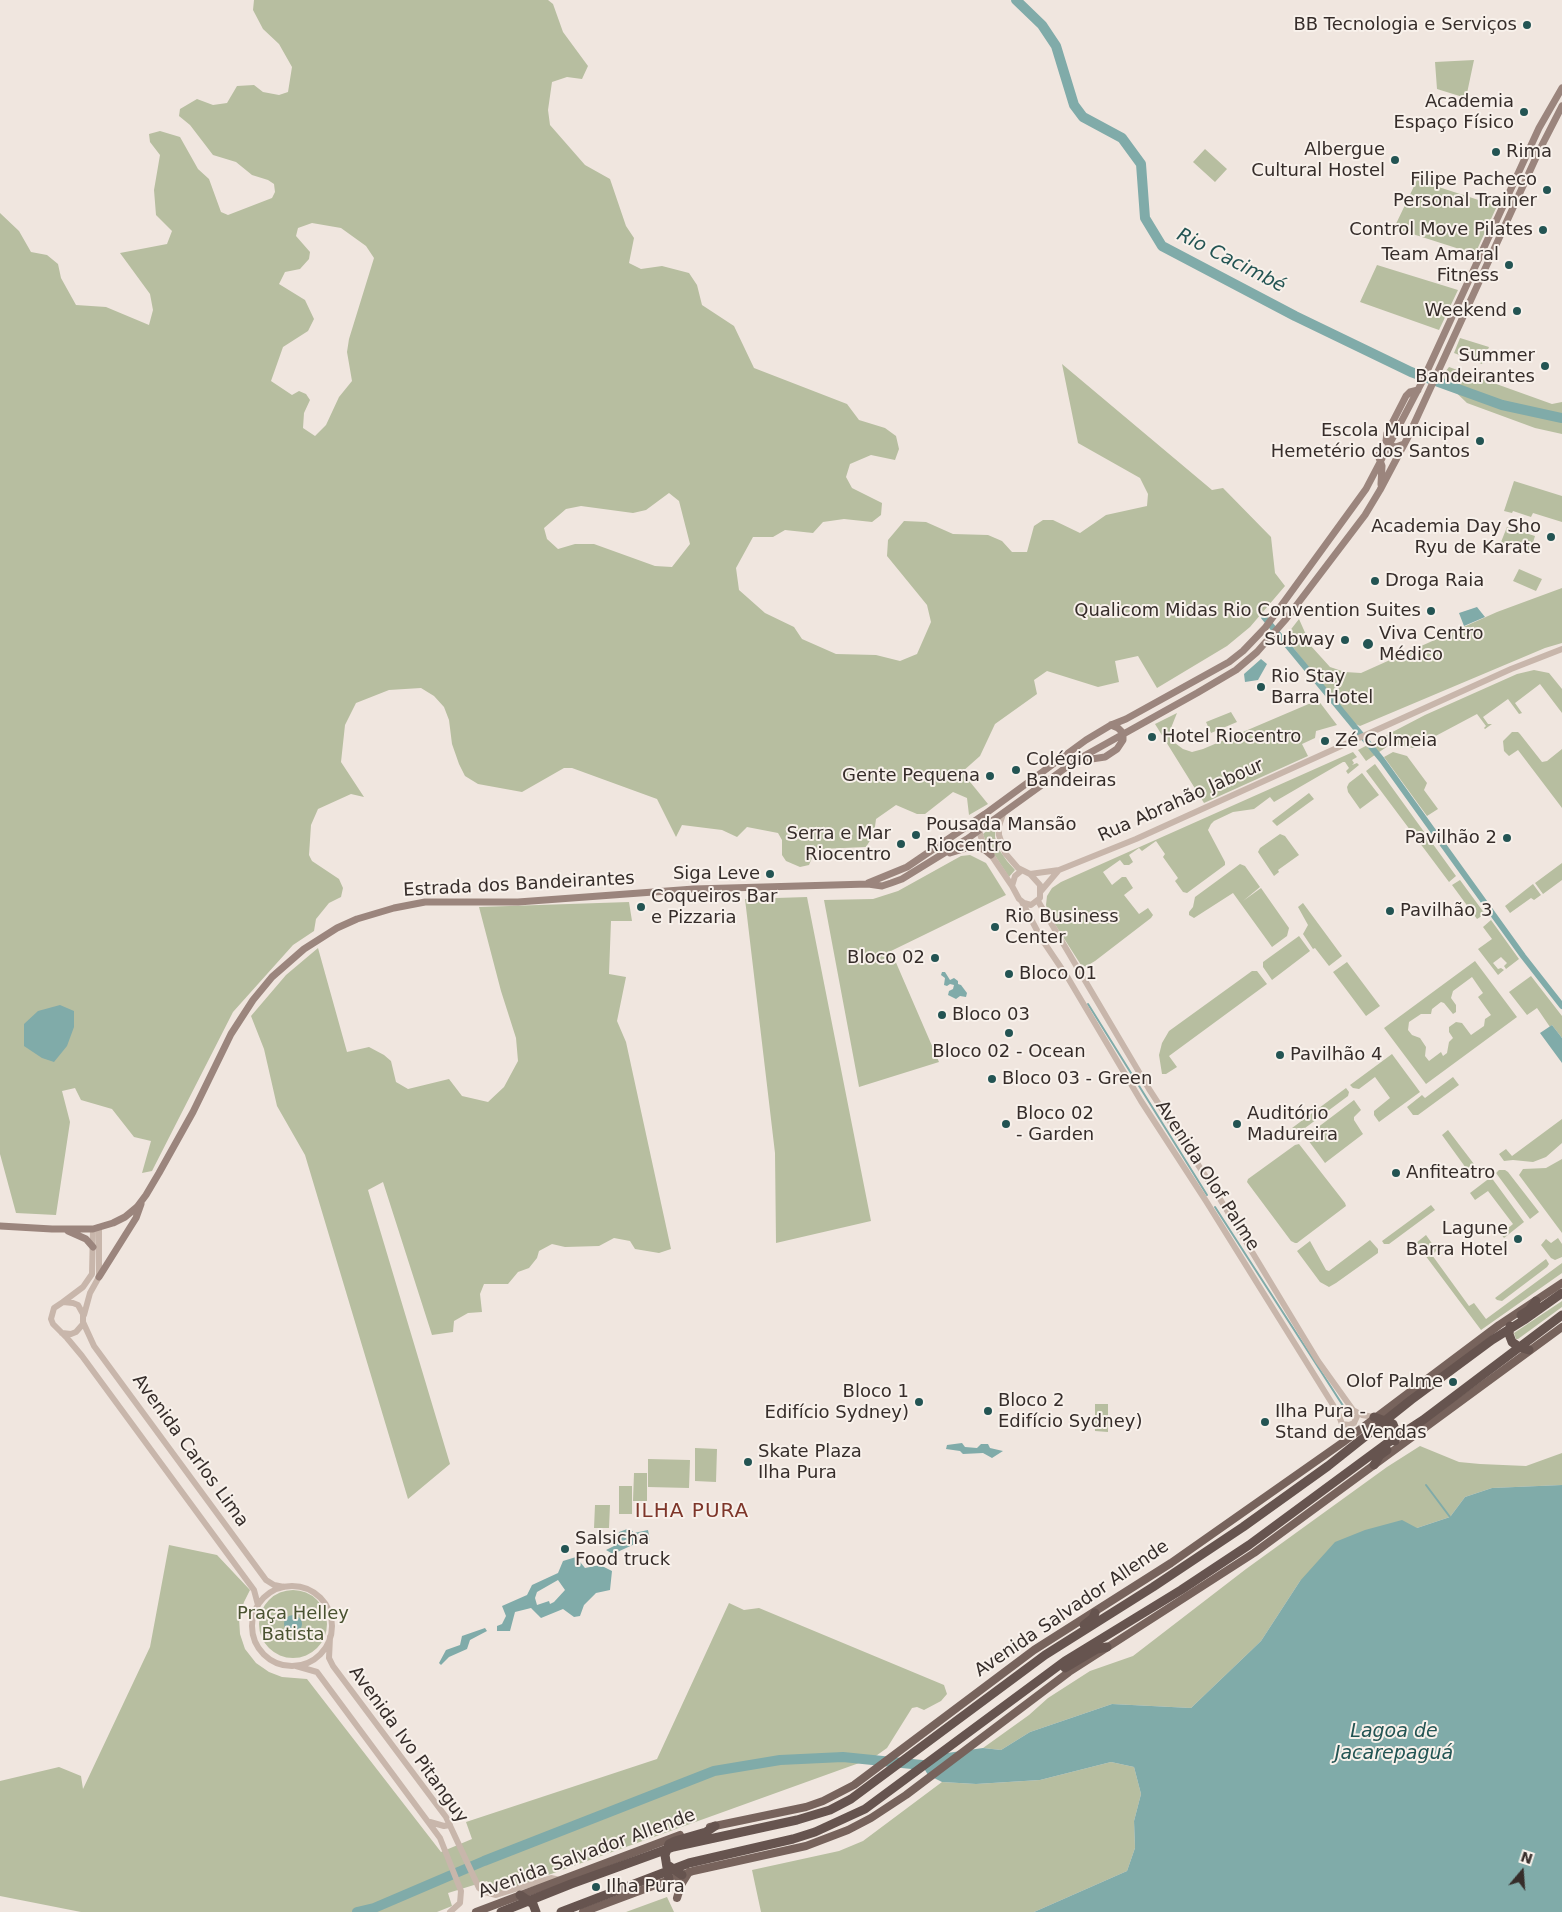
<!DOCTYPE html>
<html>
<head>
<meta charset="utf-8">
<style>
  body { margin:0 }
  #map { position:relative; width:1562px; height:1912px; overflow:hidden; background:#f0e6df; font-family:"DejaVu Sans",sans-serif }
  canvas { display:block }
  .north { position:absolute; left:1497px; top:1847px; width:50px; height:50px; -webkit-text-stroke:4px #f8f1eb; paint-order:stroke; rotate:18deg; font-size:14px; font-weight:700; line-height:20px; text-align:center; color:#362d2a }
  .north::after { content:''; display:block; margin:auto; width:18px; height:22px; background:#362d2a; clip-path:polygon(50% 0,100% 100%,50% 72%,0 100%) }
</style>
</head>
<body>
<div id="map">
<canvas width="1562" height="1912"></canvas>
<div class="north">N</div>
</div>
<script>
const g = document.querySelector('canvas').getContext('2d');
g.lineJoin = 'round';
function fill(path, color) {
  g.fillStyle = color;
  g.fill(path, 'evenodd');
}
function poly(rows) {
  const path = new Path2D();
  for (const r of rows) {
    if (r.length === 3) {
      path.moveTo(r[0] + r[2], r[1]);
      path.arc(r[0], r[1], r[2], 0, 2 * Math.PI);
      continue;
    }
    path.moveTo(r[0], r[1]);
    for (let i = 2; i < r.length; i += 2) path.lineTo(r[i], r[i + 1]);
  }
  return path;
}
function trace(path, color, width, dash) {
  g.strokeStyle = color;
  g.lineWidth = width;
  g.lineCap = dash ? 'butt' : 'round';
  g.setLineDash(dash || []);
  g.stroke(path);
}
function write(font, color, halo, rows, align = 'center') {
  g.font = font + ' "DejaVu Sans",sans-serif';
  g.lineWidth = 4;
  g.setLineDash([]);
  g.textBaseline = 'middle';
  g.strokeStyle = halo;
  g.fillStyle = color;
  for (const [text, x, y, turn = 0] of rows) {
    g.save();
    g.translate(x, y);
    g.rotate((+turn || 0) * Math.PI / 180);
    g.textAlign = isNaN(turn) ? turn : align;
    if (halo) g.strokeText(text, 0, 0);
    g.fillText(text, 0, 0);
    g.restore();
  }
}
fill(poly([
  [254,0,548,0,553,4,563,32,588,66,582,79,567,77,552,82,548,110,550,125,585,165,610,179,626,226,634,238,629,263,641,269,662,266,689,273,697,285,702,305,734,326,754,368,847,404,859,420,885,428,896,436,899,449,895,460,871,455,850,464,846,477,852,488,882,503,881,515,872,522,844,519,823,522,813,533,785,530,773,537,753,537,736,568,739,590,765,613,794,627,802,639,836,654,876,655,900,661,917,654,931,622,927,605,887,556,888,540,904,521,926,522,953,534,988,535,1002,541,1012,552,1027,552,1034,526,1043,520,1053,520,1080,533,1106,515,1147,506,1148,494,1140,478,1078,443,1062,364,1212,490,1223,488,1271,537,1275,573,1285,586,1250,627,1227,646,1157,688,1138,656,1115,661,1119,682,1098,687,1047,671,1034,680,1037,694,995,724,980,756,962,772,988,804,969,815,967,798,953,792,925,814,917,814,896,805,876,819,874,834,866,847,821,849,815,851,809,865,800,867,786,861,782,855,782,840,778,833,747,827,737,837,722,830,682,825,676,837,657,799,572,768,564,768,522,792,478,784,465,776,459,764,452,744,449,720,444,707,434,696,421,688,389,690,356,703,345,725,341,762,364,797,351,794,318,809,311,825,309,855,312,861,339,879,343,888,341,897,329,903,316,919,314,931,293,945,233,1012,152,1171,142,1173,151,1141,134,1137,112,1109,81,1100,75,1088,62,1091,70,1122,56,1215,16,1213,0,1154,0,213,19,231,31,252,47,255,58,264,61,278,76,305,106,307,149,325,153,310,150,294,120,253,167,244,172,231,156,215,154,190,160,155,150,142,149,134,160,131,180,137,198,169,209,179,221,212,228,215,272,198,275,192,274,184,268,180,252,175,236,162,213,155,190,125,179,116,180,109,197,99,213,105,227,103,237,86,254,85,263,92,279,95,288,92,292,67,279,44,263,29,253,10],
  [312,223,341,228,366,246,374,258,349,339,347,352,352,381,339,397,326,425,315,436,303,428,304,413,310,400,306,394,299,391,292,395,271,381,283,347,308,331,314,319,305,300,279,284,285,272,300,269,309,259,310,252,296,236,298,228],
  [669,493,679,501,690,544,672,567,655,566,594,544,575,544,558,549,547,539,544,528,566,509,581,506,633,513,646,510],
  [1474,60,1466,98,1437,89,1435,62],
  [1205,149,1227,169,1215,182,1193,162],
  [1417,180,1497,206,1475,254,1394,228],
  [1377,265,1458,290,1439,330,1360,302],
  [1460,338,1489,347,1482,364,1454,353],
  [1449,367,1552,404,1562,402,1562,434,1535,428,1467,403,1444,381,1445,372],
  [1514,481,1562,496,1562,522,1533,513,1531,517,1513,511,1512,513,1504,511],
  [1507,527,1535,536,1530,552,1501,542],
  [1519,569,1542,579,1536,591,1513,581],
  [1562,588,1562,643,1545,648,1360,726,1351,722,1285,637,1299,619,1311,646,1330,667,1345,672,1361,673,1497,612],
  [1534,670,1549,673,1562,689,1562,713,1540,684,1515,703,1522,713,1519,714,1508,699,1483,717,1488,724,1492,724,1485,729,1484,728,1486,726,1477,714,1413,748,1395,744,1388,746,1366,761,1358,750,1425,715,1517,674],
  [1318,700,1337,725,1316,731,1315,738,1302,744,1308,756,1204,803,1155,724,1177,713,1171,728,1175,743,1183,749,1192,752,1203,749],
  [1231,712,1237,722,1211,733,1206,722],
  [1512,732,1518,732,1520,734,1542,762,1547,761,1562,749,1562,808,1518,750,1509,756,1504,751,1503,741],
  [1353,752,1357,757,1352,760,1354,763,1352,765,1357,763,1359,765,1348,774,1346,771,1349,768,1345,762,1343,762,1274,802,1270,797,1254,809,1233,812,1214,821,1211,824,1208,830,1225,862,1225,865,1187,893,1183,892,1175,881,1178,878,1163,857,1165,854,1156,841,1142,851,1139,848,1129,855,1133,862,1129,865,1124,865,1120,860,1103,872,1112,885,1122,877,1126,877,1133,888,1124,895,1139,914,1148,908,1153,915,1151,918,1095,961,1085,967,1081,965,1049,915,1046,905,1047,896,1052,888,1061,882],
  [1393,752,1407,756,1427,783,1424,790,1438,809,1427,816,1384,757],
  [1375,764,1456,876,1449,882,1366,771],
  [1362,773,1379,795,1360,809,1348,792,1347,787,1349,783],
  [1309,793,1314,799,1277,826,1272,821],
  [996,823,995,837,998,848,1007,861,1015,870,1009,877,986,842,983,834],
  [1280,834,1285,836,1299,855,1278,870,1279,872,1274,876,1258,852,1260,848],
  [970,855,986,863,1006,895,891,951,939,1062,859,1087,824,900,873,899,898,891,961,856],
  [1562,863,1562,880,1543,894,1535,883],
  [1240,864,1245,866,1260,887,1243,901,1261,888,1289,928,1287,936,1272,947,1233,893,1194,918,1189,915,1189,912,1193,907,1195,897],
  [1460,880,1485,914,1477,919,1452,885],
  [1533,884,1541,895,1534,900,1531,898,1510,913,1505,906],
  [807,897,871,1221,776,1243,775,1153,745,899],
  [629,902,632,921,611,921,609,974,626,977,617,1021,626,1042,671,1249,659,1253,635,1249,630,1241,614,1238,599,1246,565,1247,552,1244,539,1251,537,1258,529,1268,518,1272,508,1284,484,1284,480,1294,482,1312,468,1313,454,1321,453,1332,432,1335,383,1182,368,1190,450,1464,408,1499,305,1155,277,1106,264,1049,251,1016,286,975,318,948,347,1052,369,1047,384,1055,391,1061,396,1082,408,1089,449,1079,462,1096,488,1102,504,1087,518,1061,516,1038,501,991,479,907],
  [1303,903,1342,956,1329,966,1315,948,1313,949,1303,934,1308,925,1298,907],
  [1491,920,1519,959,1506,969,1504,966,1507,963,1501,957,1493,963,1498,969,1501,968,1504,970,1498,975,1478,949,1492,939,1483,927],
  [1299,936,1310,951,1272,980,1263,967,1263,962],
  [1475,961,1517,1017,1426,1084,1384,1028],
  [1472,977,1483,993,1478,997,1491,1015,1485,1019,1484,1026,1471,1035,1462,1023,1456,1022,1449,1027,1449,1032,1453,1038,1449,1042,1447,1053,1443,1056,1441,1052,1429,1061,1425,1056,1426,1047,1420,1038,1412,1035,1408,1030,1409,1022,1421,1014,1431,1014,1432,1009,1441,1002,1444,1003,1453,1014,1456,1012,1456,1005,1451,998,1453,991],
  [1347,962,1380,1006,1366,1016,1333,972],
  [1252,971,1257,971,1267,984,1169,1056,1177,1067,1166,1074,1162,1074,1159,1055,1162,1043,1169,1031],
  [1531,976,1562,1016,1562,1038,1552,1025,1550,1027,1537,1008,1527,1015,1509,992],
  [1392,1054,1420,1092,1379,1122,1374,1115,1374,1111,1390,1098,1375,1077,1359,1089,1353,1088,1350,1085],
  [1453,1077,1459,1085,1418,1115,1413,1115,1407,1107,1422,1095,1425,1098],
  [1346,1088,1349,1092,1348,1096,1301,1131,1296,1131,1292,1128],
  [1354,1100,1361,1110,1354,1117,1354,1120,1363,1134,1325,1163,1308,1140,1309,1134],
  [1562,1119,1562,1143,1546,1157,1533,1162,1513,1160,1504,1161,1499,1154,1506,1149,1512,1156],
  [1448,1130,1477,1168,1477,1170,1471,1175,1442,1135],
  [1299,1144,1345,1203,1346,1206,1297,1243,1295,1243,1291,1241,1247,1182,1248,1179,1295,1145],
  [1562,1159,1562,1233,1519,1175,1523,1169,1546,1168],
  [1499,1170,1505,1170,1508,1172,1539,1212,1530,1219,1496,1173],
  [1491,1177,1524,1222,1504,1238,1501,1234,1513,1224,1488,1191,1475,1200,1470,1193],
  [1431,1205,1435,1210,1389,1244,1384,1244,1382,1241],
  [1426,1235,1436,1249,1436,1251,1432,1255,1469,1306,1474,1303,1486,1319,1562,1263,1562,1273,1481,1330,1416,1243],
  [1558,1238,1562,1244,1562,1257,1555,1260,1551,1258,1541,1245,1546,1239,1551,1243],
  [1370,1240,1378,1249,1378,1253,1336,1283,1329,1287,1320,1282,1297,1251,1310,1241,1326,1270,1329,1271],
  [1546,1259,1549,1264,1547,1267,1502,1301,1497,1300,1495,1298],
  [1562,1301,1562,1307,1518,1339,1516,1339,1514,1333],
  [1095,1404,1108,1404,1108,1432,1095,1431],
  [1420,1446,1459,1462,1480,1464,1526,1466,1562,1453,1562,1485,1492,1488,1465,1497,1450,1517,1417,1528,1300,1581,1261,1641,1191,1708,1112,1704,1030,1732,1001,1750,983,1748,1029,1715,1048,1698,1090,1671,1133,1656,1246,1569,1387,1467],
  [695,1448,717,1449,716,1482,695,1481],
  [648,1459,690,1460,689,1488,648,1487],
  [634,1473,647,1473,647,1501,633,1501],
  [619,1486,632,1486,632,1514,619,1514],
  [595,1505,610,1505,609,1528,594,1528],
  [169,1545,217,1555,250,1590,244,1602,239,1618,240,1634,245,1649,256,1663,269,1672,282,1677,307,1679,441,1852,472,1839,466,1822,657,1759,729,1603,744,1610,759,1608,944,1685,947,1694,941,1701,924,1710,917,1707,912,1708,887,1748,873,1758,501,1892,494,1890,487,1881,448,1893,452,1906,437,1912,81,1912,0,1896,0,1781,59,1767,81,1776,83,1789,150,1647],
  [293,1624,34],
  [1111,1762,1134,1767,1141,1794,1134,1821,1135,1848,1127,1871,1034,1912,761,1912,752,1870,839,1851,863,1841,942,1782,976,1784,1040,1780],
  [667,1897,674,1912,626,1912]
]), '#b7bea0');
fill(poly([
  [1477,607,1485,617,1464,626,1459,613],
  [1261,659,1267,664,1258,680,1245,682,1244,674],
  [942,972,945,972,950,980,954,978,958,981,958,984,961,985,967,993,966,997,960,996,956,999,948,995,949,991,953,989,954,985,950,984,947,986,944,985,945,978,941,975],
  [60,1005,74,1011,74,1027,67,1046,54,1062,42,1058,24,1046,24,1024,38,1011],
  [1552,1025,1562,1038,1562,1063,1540,1033],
  [962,1443,965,1447,977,1448,981,1444,988,1444,990,1448,1003,1451,992,1458,983,1453,963,1454,960,1451,946,1449,947,1445],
  [1562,1485,1562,1912,1034,1912,1127,1871,1135,1848,1134,1821,1141,1794,1134,1767,1111,1762,1040,1780,976,1784,942,1782,928,1775,922,1765,947,1753,983,1748,1001,1750,1030,1732,1112,1704,1191,1708,1261,1641,1300,1581,1335,1542,1365,1530,1402,1520,1417,1528,1450,1517,1465,1497,1492,1488],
  [630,1528,634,1533,648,1530,650,1540,648,1546,643,1546,637,1543,613,1554,606,1550,616,1545,619,1532],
  [576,1557,585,1568,600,1565,612,1571,610,1590,596,1593,584,1605,580,1616,574,1617,563,1609,541,1618,531,1608,515,1612,510,1631,497,1631,497,1626,502,1624,506,1616,502,1606,527,1595,532,1585,558,1573,563,1561],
  [558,1580,565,1590,554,1602,550,1604,549,1601,537,1605,535,1598,537,1592],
  [293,1624,9],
  [485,1628,487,1631,470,1640,467,1649,449,1657,441,1665,439,1663,446,1650,460,1645,462,1636]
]), '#80aba9');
trace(poly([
  [1088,1004,1207,1195],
  [1215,1207,1349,1415],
  [1426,1485,1450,1517]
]), '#80aba9', 2);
trace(poly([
  [1264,617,1382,760,1523,956,1562,1006]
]), '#80aba9', 6);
trace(poly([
  [1016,0,1042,25,1056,46,1074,105,1083,117,1122,138,1141,164,1145,218,1162,246,1295,316,1411,372,1502,405,1562,418],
  [357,1912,374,1908,484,1861,714,1771,780,1760,843,1757,922,1765]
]), '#80aba9', 10);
trace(poly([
  [1003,814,999,826,999,835,1005,853,1018,868,1030,874,1040,885,1040,898,1031,905,1024,903,1019,899,1012,886,1015,876,1021,871],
  [984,815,979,831,983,843,1012,886],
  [1030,874,1059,870,1136,839,1511,669,1562,649],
  [1041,891,1058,871],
  [1038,901,1149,1089,1217,1194,1318,1361,1353,1410,1362,1415,1374,1417],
  [1022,902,1041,938,1068,978,1141,1101,1206,1201,1338,1413,1342,1424,1342,1443],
  [63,1302,83,1287,92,1274,93,1229],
  [84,1315,90,1293,99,1277,99,1227],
  [83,1322,94,1346,266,1580,274,1585,284,1587],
  [62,1333,71,1334,76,1332,83,1324,83,1314,78,1305,73,1303,63,1302,54,1308,51,1319,53,1324,67,1338,82,1356,254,1590,258,1605],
  [1342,1424,1349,1425,1354,1423,1358,1414],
  [292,1626,40],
  [330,1637,329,1658,333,1666,446,1817,479,1888,485,1892,496,1895,551,1878,560,1880],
  [296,1666,317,1672,440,1838,461,1891,460,1903,450,1912],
  [430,1822,444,1826,450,1825]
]), '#c8b6ab', 6);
trace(poly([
  [1404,444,1396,447,1391,446,1386,441,1387,433,1406,396,1410,392,1418,390],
  [1378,455,1382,466,1381,484],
  [1078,761,1105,757,1117,749,1123,740,1123,733,1118,728,1111,725],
  [950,853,973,846,985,850,991,855],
  [868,883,907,867,985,814,1086,740,1111,725,1126,719,1229,662,1243,651,1265,628,1366,489,1422,382,1539,128,1562,88],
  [0,1226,52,1229,93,1229,113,1223,125,1217,137,1207,146,1195,159,1173,193,1112,231,1034,253,1000,272,977,304,949,337,928,357,919,394,908,425,902,518,902,694,889,868,884,882,886,891,883,902,879,967,839,1075,761,1197,693,1236,670,1257,652,1286,619,1365,515,1380,490,1408,437,1539,151,1562,106],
  [68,1231,86,1239,93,1247],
  [99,1277,136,1218,141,1204]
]), '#9b857d', 7);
trace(poly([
  [710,1827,806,1807,823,1801,854,1785,1034,1650,1171,1563,1342,1443,1499,1325,1562,1283],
  [677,1898,681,1885,689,1872],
  [476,1912,680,1835],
  [583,1912,693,1871,806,1846,848,1830,871,1818,906,1795,1069,1672,1254,1553,1562,1327]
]), '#77635c', 8);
trace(poly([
  [1521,1315,1529,1310,1536,1301],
  [1510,1326,1509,1334,1512,1342,1519,1347,1529,1350],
  [1374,1417,1393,1424,1396,1432,1395,1441],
  [1374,1465,1380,1455,1387,1450],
  [1084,1625,1093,1618,1095,1613],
  [1065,1668,1097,1649,1107,1647],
  [669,1866,682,1875],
  [669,1880,665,1855,669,1844,675,1841,706,1832,715,1826],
  [520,1895,533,1904,536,1912],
  [501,1912,571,1884,673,1847,797,1820,830,1810,851,1799,1045,1655,1153,1587,1243,1527,1328,1466,1411,1400,1492,1340,1524,1320,1562,1293],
  [561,1912,689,1863,793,1839,815,1832,865,1809,1065,1661,1181,1590,1249,1545,1386,1444,1423,1420,1562,1315]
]), '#66544f', 9);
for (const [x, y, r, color] of [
  [1527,25,5,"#235453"],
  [1524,112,5,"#235453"],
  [1496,152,5,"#235453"],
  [1395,160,5,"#235453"],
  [1547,190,5,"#235453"],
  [1543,230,5,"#235453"],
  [1509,265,5,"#235453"],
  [1517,311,5,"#235453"],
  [1545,366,5,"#235453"],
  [1480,441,5,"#235453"],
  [1551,537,5,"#235453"],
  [1375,581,5,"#235453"],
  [1431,611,5,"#235453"],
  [1345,640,5,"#235453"],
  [1368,644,6,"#235453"],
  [1261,687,5,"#235453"],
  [1152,737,5,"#235453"],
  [1325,741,5,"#235453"],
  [1016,770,5,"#235453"],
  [990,776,5,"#235453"],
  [916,835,5,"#235453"],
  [1507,838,5,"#235453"],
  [901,844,5,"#235453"],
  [770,874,5,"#235453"],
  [641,907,5,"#235453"],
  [1390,911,5,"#235453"],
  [995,927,5,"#235453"],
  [935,958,5,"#235453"],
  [1009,974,5,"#235453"],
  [942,1015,5,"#235453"],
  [1009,1033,5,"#235453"],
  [1280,1055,5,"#235453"],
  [992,1079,5,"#235453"],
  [1006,1124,5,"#235453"],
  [1237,1124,5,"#235453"],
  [1396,1173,5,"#235453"],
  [1518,1239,5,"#235453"],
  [1453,1382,5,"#235453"],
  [919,1402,5,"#235453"],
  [988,1411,5,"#235453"],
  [1265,1422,5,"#235453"],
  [748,1462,5,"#235453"],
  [565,1549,5,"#235453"],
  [596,1887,5,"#235453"]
]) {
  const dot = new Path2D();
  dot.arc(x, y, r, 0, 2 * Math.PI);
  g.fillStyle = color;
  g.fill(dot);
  trace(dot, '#f8f1eb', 2);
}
write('18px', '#362d2a', '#f8f1eb', [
  ["BB Tecnologia e Serviços",1517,25,"right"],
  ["Academia",1514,102,"right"],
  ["Espaço Físico",1514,123,"right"],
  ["Albergue",1385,150,"right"],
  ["Cultural Hostel",1385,171,"right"],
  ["Rima",1506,152],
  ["Filipe Pacheco",1537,180,"right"],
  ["Personal Trainer",1537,201,"right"],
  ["Control Move Pilates",1533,230,"right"],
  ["Team Amaral",1499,255,"right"],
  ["Fitness",1499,276,"right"],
  ["Weekend",1507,311,"right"],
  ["Summer",1535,356,"right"],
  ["Bandeirantes",1535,377,"right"],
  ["Escola Municipal",1470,431,"right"],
  ["Hemetério dos Santos",1470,452,"right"],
  ["Academia Day Sho",1541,527,"right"],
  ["Ryu de Karate",1541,548,"right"],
  ["Droga Raia",1385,581],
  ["Qualicom Midas Rio Convention Suites",1421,611,"right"],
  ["Viva Centro",1379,634],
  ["Médico",1379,655],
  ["Subway",1335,640,"right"],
  ["Rio Stay",1271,677],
  ["Barra Hotel",1271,698],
  ["Hotel Riocentro",1162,737],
  ["Zé Colmeia",1335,741],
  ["Colégio",1026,760],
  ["Bandeiras",1026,781],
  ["Gente Pequena",980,776,"right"],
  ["Pousada Mansão",926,825],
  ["Riocentro",926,846],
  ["Serra e Mar",891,834,"right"],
  ["Riocentro",891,855,"right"],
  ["Pavilhão 2",1497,838,"right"],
  ["Siga Leve",760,874,"right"],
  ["Coqueiros Bar",651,897],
  ["e Pizzaria",651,918],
  ["Pavilhão 3",1400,911],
  ["Rio Business",1005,917],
  ["Center",1005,938],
  ["Bloco 02",925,958,"right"],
  ["Bloco 01",1019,974],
  ["Bloco 03",952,1015],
  ["Bloco 02 - Ocean",1009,1052,"center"],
  ["Pavilhão 4",1290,1055],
  ["Bloco 03 - Green",1002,1079],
  ["Bloco 02",1016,1114],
  ["- Garden",1016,1135],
  ["Auditório",1247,1114],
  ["Madureira",1247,1135],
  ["Anfiteatro",1406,1173],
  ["Lagune",1508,1229,"right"],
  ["Barra Hotel",1508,1250,"right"],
  ["Olof Palme",1443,1382,"right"],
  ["Bloco 1",909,1392,"right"],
  ["Edifício Sydney)",909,1413,"right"],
  ["Bloco 2",998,1401],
  ["Edifício Sydney)",998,1422],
  ["Ilha Pura -",1275,1412],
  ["Stand de Vendas",1275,1433],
  ["Skate Plaza",758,1452],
  ["Ilha Pura",758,1473],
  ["Salsicha",575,1539],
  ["Food truck",575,1560],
  ["Ilha Pura",606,1887]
], 'left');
write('18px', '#362d2a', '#f8f1eb', [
  ["Rua Abrahão Jabour",1181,801,-24],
  ["Estrada dos Bandeirantes",519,885,-3],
  ["Avenida Olof Palme",1207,1176,57],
  ["Avenida Carlos Lima",190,1451,54],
  ["Avenida Salvador Allende",1072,1609,-34],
  ["Avenida Ivo Pitanguy",408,1745,54],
  ["Avenida Salvador Allende",587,1854,-20]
]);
write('18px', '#495230', '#f8f1eb', [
  ["Praça Helley",293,1614],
  ["Batista",293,1635]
]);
write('italic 19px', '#235453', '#f8f1eb', [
  ["Rio Cacimbé",1231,261,27],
  ["Lagoa de",1394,1732],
  ["Jacarepaguá",1394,1754]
]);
g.letterSpacing = '1px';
write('20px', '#7e362a', '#f8f1eb', [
  ["ILHA PURA",692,1512]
]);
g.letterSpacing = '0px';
</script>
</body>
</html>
